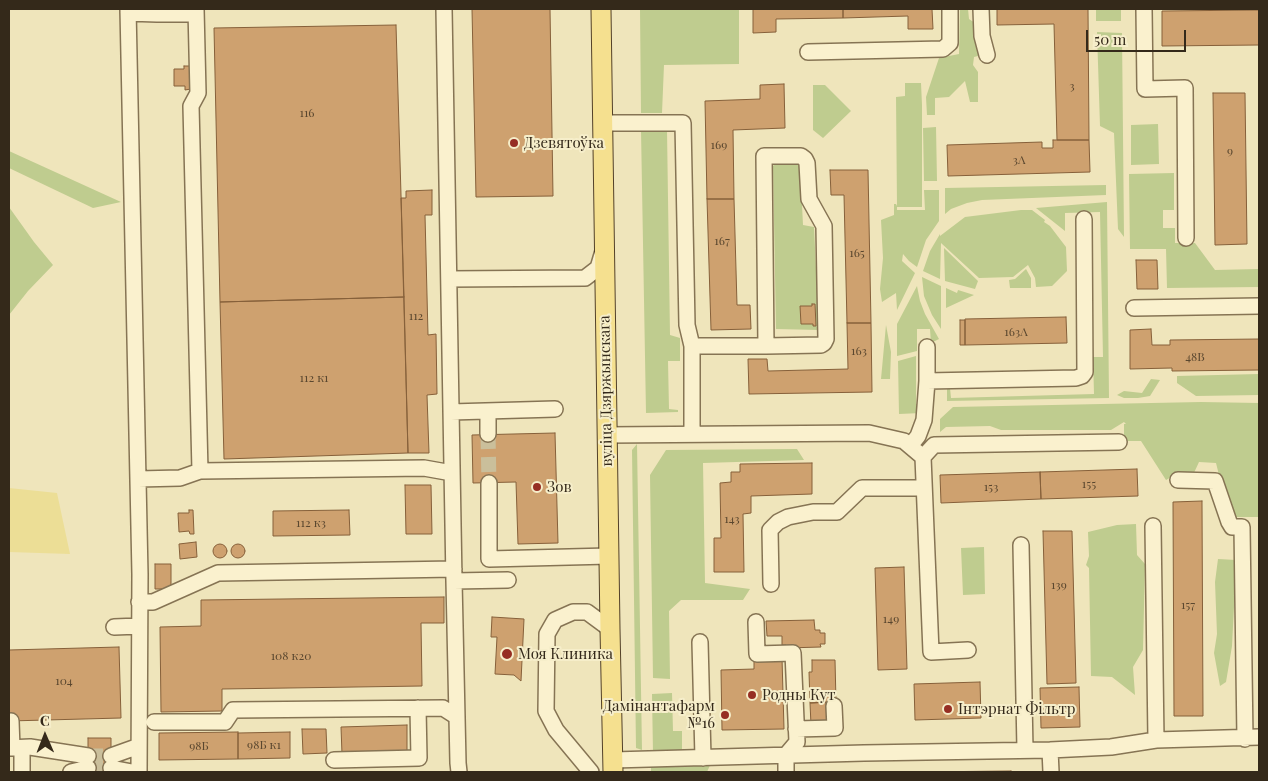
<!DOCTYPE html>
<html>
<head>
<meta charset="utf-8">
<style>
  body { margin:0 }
  #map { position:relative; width:1268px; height:781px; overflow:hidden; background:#efe5bb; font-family:"Playfair Display",serif }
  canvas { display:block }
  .frame { position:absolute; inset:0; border:10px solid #34291a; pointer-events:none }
  .north { position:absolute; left:20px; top:711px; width:50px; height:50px; -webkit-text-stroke:4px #f6eeca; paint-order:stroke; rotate:359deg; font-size:14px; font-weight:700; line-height:20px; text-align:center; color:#34291a }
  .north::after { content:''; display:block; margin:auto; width:18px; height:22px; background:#34291a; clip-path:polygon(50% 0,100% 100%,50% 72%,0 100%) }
  .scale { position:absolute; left:1086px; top:30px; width:100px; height:22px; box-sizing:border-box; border:2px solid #34291a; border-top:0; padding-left:6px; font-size:15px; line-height:18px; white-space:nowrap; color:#34291a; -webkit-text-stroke:4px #f6eeca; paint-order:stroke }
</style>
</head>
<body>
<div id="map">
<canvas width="1268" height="781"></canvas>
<div class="frame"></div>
<div class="north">С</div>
<div class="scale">50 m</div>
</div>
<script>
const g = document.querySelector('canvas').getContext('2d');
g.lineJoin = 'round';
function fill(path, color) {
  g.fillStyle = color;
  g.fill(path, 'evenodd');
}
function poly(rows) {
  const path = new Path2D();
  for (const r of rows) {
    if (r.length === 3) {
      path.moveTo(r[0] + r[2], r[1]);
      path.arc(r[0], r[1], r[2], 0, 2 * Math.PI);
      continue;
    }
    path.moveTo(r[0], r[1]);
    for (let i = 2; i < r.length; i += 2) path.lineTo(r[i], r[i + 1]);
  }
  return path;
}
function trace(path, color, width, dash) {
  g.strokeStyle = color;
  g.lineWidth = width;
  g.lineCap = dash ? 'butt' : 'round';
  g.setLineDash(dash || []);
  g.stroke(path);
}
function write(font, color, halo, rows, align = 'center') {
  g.font = font + ' "Playfair Display",serif';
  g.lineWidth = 4;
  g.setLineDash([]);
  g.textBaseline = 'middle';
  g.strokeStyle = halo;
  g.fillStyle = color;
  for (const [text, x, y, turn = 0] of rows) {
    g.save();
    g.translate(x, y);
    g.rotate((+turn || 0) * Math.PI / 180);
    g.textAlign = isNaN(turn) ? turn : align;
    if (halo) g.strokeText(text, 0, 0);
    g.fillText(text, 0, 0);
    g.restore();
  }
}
fill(poly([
  [640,9,739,9,739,64,664,65,662,113,641,113],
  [960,9,968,9,969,19,978,25,978,56,974,57,973,65,978,72,978,102,970,102,965,81,949,97,935,98,935,115,927,115,926,97,939,58,959,54],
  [1096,9,1121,9,1121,21,1096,21],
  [1097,32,1122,33,1124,237,1118,229,1114,133,1100,126],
  [905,83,921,83,922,105,922,207,897,207,897,210,925,210,924,190,939,190,939,221,926,240,917,267,909,261,903,254,902,261,915,273,897,310,896,293,882,302,880,289,883,258,881,220,894,215,894,204,896,204,897,206,896,97,905,96],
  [813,85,825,85,851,111,823,138,813,130],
  [1158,124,1159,164,1131,165,1131,125],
  [936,127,937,181,924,181,923,128],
  [641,130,667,130,670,335,680,338,680,361,668,361,669,409,678,410,678,412,646,413],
  [9,151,121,202,93,208,9,168],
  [779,162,791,162,800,165,803,225,814,227,819,330,776,329,773,166],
  [1174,173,1174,210,1163,210,1163,228,1175,228,1175,243,1195,243,1215,270,1259,269,1259,287,1167,288,1166,249,1130,249,1129,174],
  [1106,185,1106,195,982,200,967,203,951,209,945,214,945,188],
  [1107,202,1109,398,947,401,947,388,950,388,951,398,1094,394,1093,357,1103,357,1100,212,1065,213,1065,231,1036,208],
  [9,207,34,242,53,265,28,291,9,315],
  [1021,210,1032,210,1045,220,1044,222,1050,226,1066,247,1067,271,1052,286,1036,287,1035,278,1028,265,1013,277,979,278,941,243,940,279,923,271,930,251,940,234,940,236,965,217],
  [944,248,978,281,975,289,945,281],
  [1026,269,1031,278,1031,288,1010,288,1009,280,1015,279],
  [922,277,941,286,941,329,932,315,924,296],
  [917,286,920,301,925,314,939,339,931,343,930,329,917,329,917,351,897,356,897,324],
  [946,288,957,293,958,290,974,295,946,308],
  [886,325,891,352,890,379,881,379],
  [916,356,916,404,921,404,921,413,899,414,898,361],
  [1259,374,1259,395,1196,396,1177,383,1177,376],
  [1151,379,1160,380,1150,396,1138,398,1124,398,1117,395,1124,391,1142,393],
  [1201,402,1259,403,1259,517,1234,517,1219,475,1216,463,1199,462,1193,475,1175,475,1166,480,1141,441,1124,441,1124,424,1126,424,1124,422,1111,430,1001,430,990,426,946,427,940,432,940,419,953,407],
  [637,444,642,750,636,748,632,450],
  [797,449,804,460,703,463,705,583,750,589,743,600,681,600,669,611,670,679,653,678,650,475,666,450],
  [1136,524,1137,555,1145,564,1143,650,1133,667,1135,695,1112,677,1091,676,1089,568,1086,565,1089,556,1088,532,1117,525],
  [984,547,985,594,963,595,961,548],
  [1218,559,1236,560,1236,568,1232,646,1226,682,1220,686,1214,653,1217,634,1215,582],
  [672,693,673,731,682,731,682,753,653,753,652,694],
  [711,763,707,772,651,772,651,767]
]), '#bfcc8f');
fill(poly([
  [9,488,57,493,70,554,9,552]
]), '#ecde96');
const building = poly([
  [472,9,550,9,553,196,476,197,472,9],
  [753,9,843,9,843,18,776,19,776,32,753,33,753,9],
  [843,9,932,9,933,29,908,29,908,16,843,18,843,9],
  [997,9,1088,9,1089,140,1057,140,1054,24,997,25,997,9],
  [1259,10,1259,45,1162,46,1162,11,1259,10],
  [396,25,404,297,220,302,214,28,396,25],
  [184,66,190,66,191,89,185,90,185,86,174,86,174,69,184,69,184,66],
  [784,84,785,128,733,130,734,199,707,199,705,101,760,99,760,85,784,84],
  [1213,93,1245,93,1247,244,1215,245,1213,93],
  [1053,140,1089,140,1090,172,948,176,947,145,1042,142,1042,148,1053,148,1053,140],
  [830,170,868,170,871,323,847,323,844,195,831,195,830,170],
  [432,190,432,215,425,215,428,335,436,334,437,394,427,395,429,453,408,453,401,198,406,198,406,191,432,190],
  [707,199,734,199,737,305,750,305,751,329,711,330,707,199],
  [1136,260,1157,260,1158,289,1137,289,1136,260],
  [404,297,408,453,224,459,220,302,404,297],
  [812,304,815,304,816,326,813,326,813,324,801,324,800,306,812,306,812,304],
  [1066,317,1067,343,965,345,965,319,1066,317],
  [960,320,965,320,965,345,960,345,960,320],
  [847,323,871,323,872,392,749,394,748,359,767,359,768,371,848,369,847,323],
  [1151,329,1152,345,1170,345,1170,340,1259,339,1259,370,1172,371,1172,368,1130,369,1130,330,1151,329],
  [555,433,558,543,518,544,516,482,473,483,472,435,555,433],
  [812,463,812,494,751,496,751,513,743,514,744,572,714,572,714,538,721,538,720,483,731,482,731,472,740,472,740,464,812,463],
  [1137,469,1138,496,1041,499,1040,472,1137,469],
  [1040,472,1041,499,941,503,940,475,1040,472],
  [405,485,431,485,432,534,406,534,405,485],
  [1202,501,1203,716,1174,716,1173,502,1202,501],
  [189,510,193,510,194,534,190,534,189,531,179,532,178,513,189,513,189,510],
  [349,510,350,535,273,536,273,511,349,510],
  [1043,531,1072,531,1076,683,1047,684,1043,531],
  [196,542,197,557,180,559,179,544,196,542],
  [238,551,7],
  [220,551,7],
  [155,564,171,564,171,589,155,589,155,564],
  [904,567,907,669,878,670,875,568,904,567],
  [444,597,444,623,421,623,422,686,222,689,222,711,161,712,160,627,201,626,201,600,444,597],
  [492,617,524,619,521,681,514,675,495,674,497,637,491,637,492,617],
  [814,620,815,630,820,630,820,633,825,633,825,644,820,644,821,647,786,648,786,645,782,645,782,636,767,636,766,621,814,620],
  [119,647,121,718,9,721,9,650,119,647],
  [782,658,784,729,722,730,721,670,754,669,754,659,782,658],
  [812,660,835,660,836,702,810,703,809,672,812,672,812,660],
  [980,682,981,718,915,720,914,684,980,682],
  [1079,687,1080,727,1041,728,1040,688,1079,687],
  [826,702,827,724,811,725,810,703,826,702],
  [407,725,407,752,342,754,341,727,407,725],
  [302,729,326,729,327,753,303,754,302,729],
  [238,732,238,759,159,760,159,733,238,732],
  [290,732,290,758,238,759,238,733,290,732],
  [88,738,111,738,111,772,88,772,88,738],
  [1011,771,1011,772,884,772,917,772,1011,771]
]);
fill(building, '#cea16f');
trace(building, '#86603a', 1);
trace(poly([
  [488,434,489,483],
  [88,756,111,756],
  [88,768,111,768]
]), '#cabf9b', 15, [15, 8]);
const minor = poly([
  [128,9,140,574,139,772],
  [196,9,198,93,191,106,200,471],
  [444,9,454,581,458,763,459,772],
  [981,9,982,36,987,55],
  [1144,9,1145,89,1185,88,1186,238],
  [128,13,157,14,196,14],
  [808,52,943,49,950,43,950,9],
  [602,123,683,123,687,325,692,346,692,434],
  [449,279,585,278,598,268,603,251],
  [1134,308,1259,306],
  [692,346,766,346,764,156,801,156,805,159,807,163,809,199,824,226,826,339,824,343,821,345,766,346],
  [927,381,1076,378,1082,376,1085,372,1084,219],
  [488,411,488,434],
  [451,412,555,409],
  [607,435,869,433,904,441,923,457,931,652,968,650],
  [910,446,918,436,924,420,927,381,927,347],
  [923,457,934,445,1119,442],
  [138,479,180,478,200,471,424,468,452,473],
  [1178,480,1215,481,1229,522,1232,527,1242,527,1245,739],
  [489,483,489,559,609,556],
  [1153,526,1156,740],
  [1021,545,1025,750],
  [454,581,508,580],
  [771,584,770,530,778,522,788,517,813,512,837,512,862,488,924,488],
  [139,602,153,602,218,573,454,569],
  [756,622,757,654,793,653,797,742,786,755,786,772],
  [114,627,139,626],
  [700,642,703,758],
  [11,721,12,748],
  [154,722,225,722,233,710,443,708,457,717],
  [796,729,835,728,834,706],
  [9,748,30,747,88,756],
  [1050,750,1051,772],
  [111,756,139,746],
  [334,760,419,758,418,708],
  [613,760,864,753,1050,750,1111,747,1156,740,1259,737],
  [111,768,132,772],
  [22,772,22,748],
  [71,772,88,768],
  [591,772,556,730,546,711,547,634,555,620,573,612,587,612,610,629]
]);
const major = poly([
  [601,9,610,629,613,772]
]);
trace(minor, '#867454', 18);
trace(major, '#534129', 21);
trace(minor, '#faf1ce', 15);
trace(major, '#f5e08f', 19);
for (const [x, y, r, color] of [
  [514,143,5,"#962e23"],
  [537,487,5,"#962e23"],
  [507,654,6,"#962e23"],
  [752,695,5,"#962e23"],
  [948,709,5,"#962e23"],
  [725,715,5,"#962e23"]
]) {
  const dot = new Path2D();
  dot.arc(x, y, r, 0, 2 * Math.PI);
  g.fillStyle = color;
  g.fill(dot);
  trace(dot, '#f6eeca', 2);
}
write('12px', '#5a472f', null, [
  ["3",1072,86],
  ["116",307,113],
  ["169",719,145],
  ["9",1230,151],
  ["3А",1019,160],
  ["167",722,241],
  ["165",857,253],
  ["112",416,316],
  ["163А",1016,332],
  ["163",859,351],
  ["48В",1195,357],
  ["112 к1",314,378],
  ["155",1089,484],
  ["153",991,487],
  ["143",732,519],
  ["112 к3",311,523],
  ["139",1059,585],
  ["157",1188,605],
  ["149",891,619],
  ["108 к20",291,656],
  ["104",64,681],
  ["98Б к1",264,745],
  ["98Б",199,746]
]);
write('15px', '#34291a', '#f6eeca', [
  ["Дзевятоўка",524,143],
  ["Зов",547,487],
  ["Моя Клиника",518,654],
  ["Родны Кут",762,695],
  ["Дамінантафарм",715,706,"right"],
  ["№16",715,723,"right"],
  ["Інтэрнат Фільтр",958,709]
], 'left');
write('15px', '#34291a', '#f6eeca', [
  ["вуліца Дзяржынскага",606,391,-91]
]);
</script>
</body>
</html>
